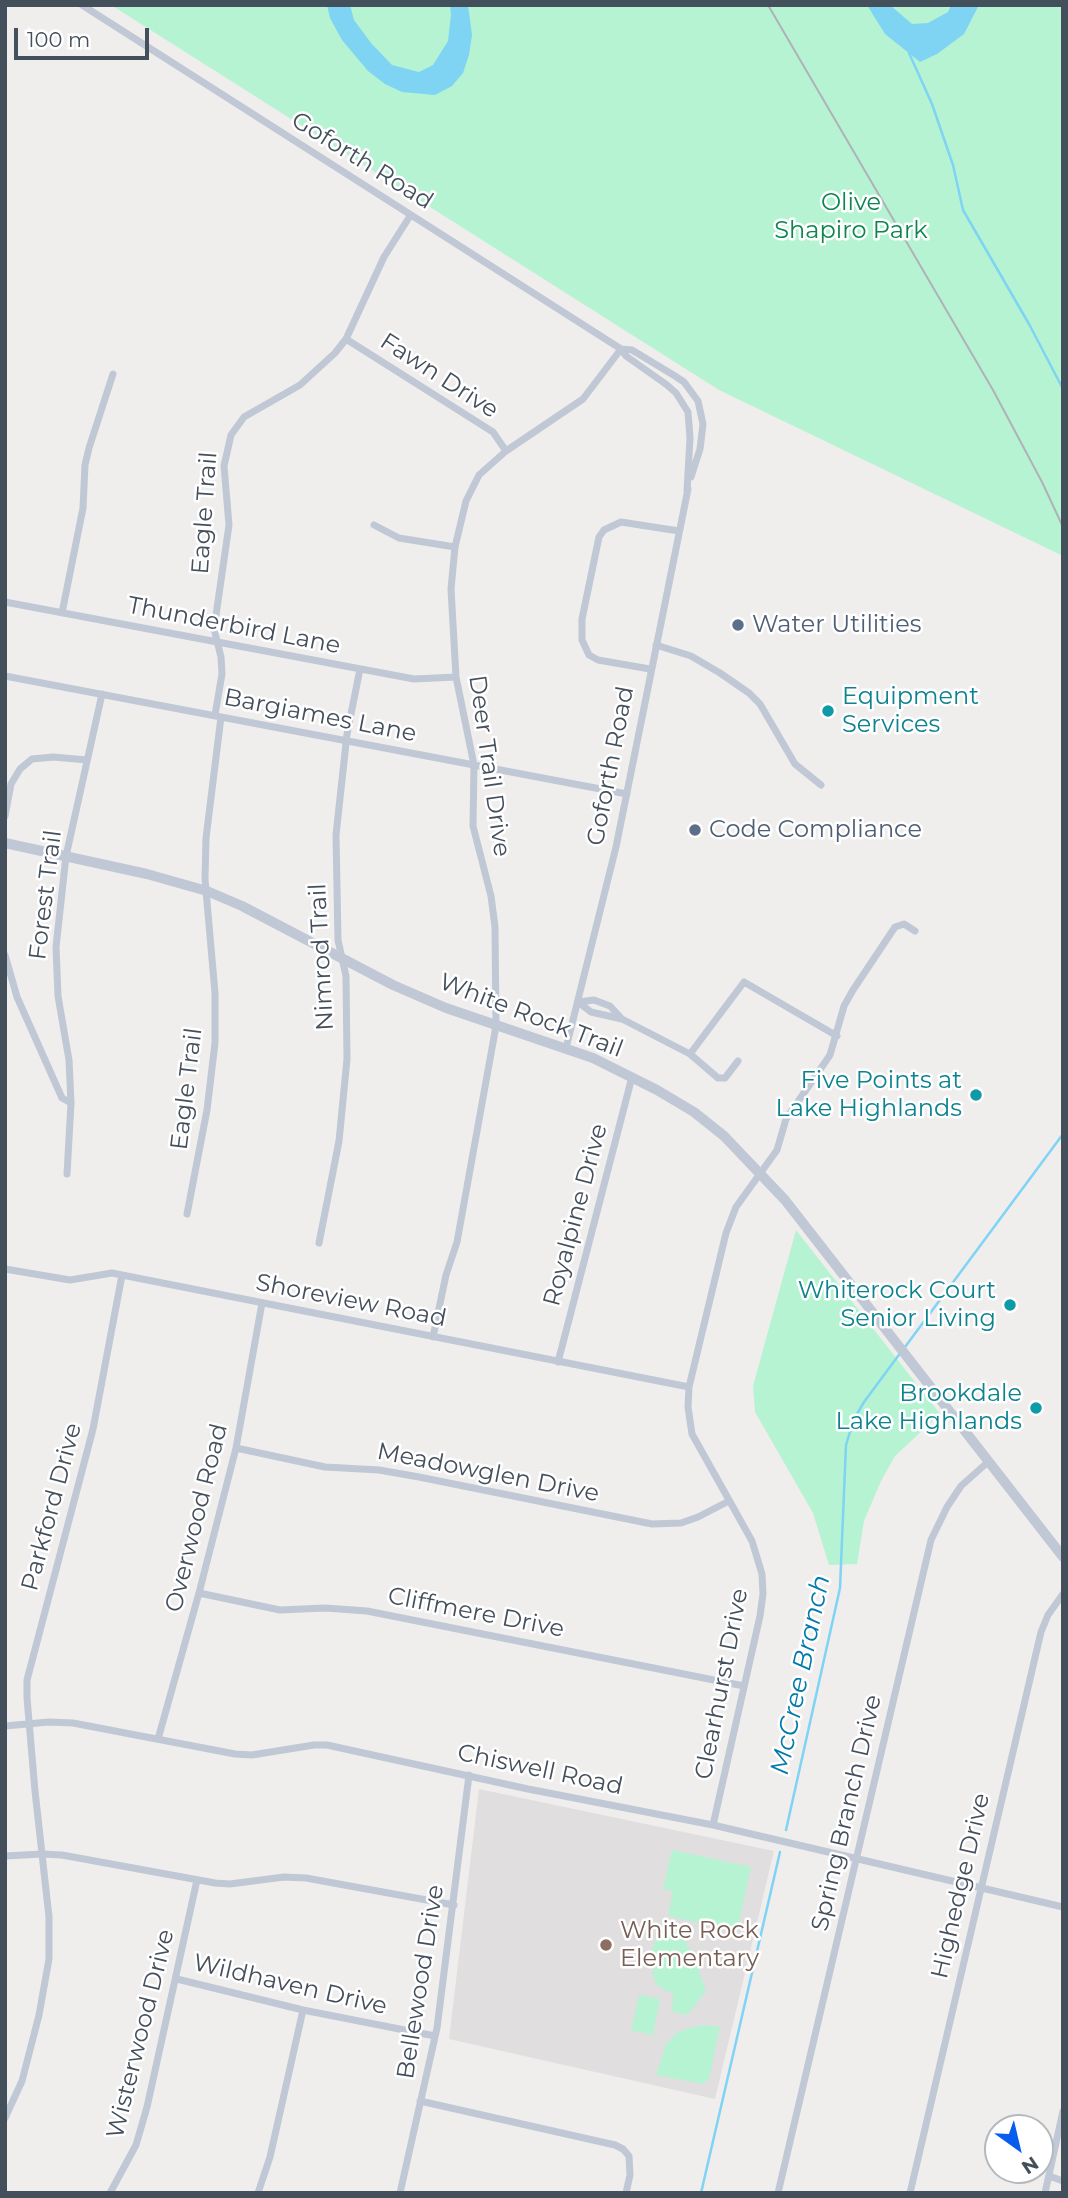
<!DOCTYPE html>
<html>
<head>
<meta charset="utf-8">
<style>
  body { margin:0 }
  #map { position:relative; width:1068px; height:2198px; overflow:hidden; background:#f0eded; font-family:Montserrat,sans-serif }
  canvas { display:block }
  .frame { position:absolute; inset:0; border:7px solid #444f5c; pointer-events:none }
  .north { position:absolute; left:984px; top:2114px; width:70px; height:70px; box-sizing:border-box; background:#fff; border:2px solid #b4b9be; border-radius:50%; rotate:146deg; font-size:19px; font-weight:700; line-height:28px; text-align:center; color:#444f5c }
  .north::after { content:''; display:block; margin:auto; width:24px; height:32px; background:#085def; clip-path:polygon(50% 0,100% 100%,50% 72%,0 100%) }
  .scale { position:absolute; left:14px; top:28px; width:135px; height:32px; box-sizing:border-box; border:4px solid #444f5c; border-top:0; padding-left:9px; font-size:21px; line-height:24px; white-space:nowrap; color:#444f5c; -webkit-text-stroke:5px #fff; paint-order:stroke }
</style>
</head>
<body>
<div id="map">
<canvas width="1068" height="2198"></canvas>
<div class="frame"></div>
<div class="north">N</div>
<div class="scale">100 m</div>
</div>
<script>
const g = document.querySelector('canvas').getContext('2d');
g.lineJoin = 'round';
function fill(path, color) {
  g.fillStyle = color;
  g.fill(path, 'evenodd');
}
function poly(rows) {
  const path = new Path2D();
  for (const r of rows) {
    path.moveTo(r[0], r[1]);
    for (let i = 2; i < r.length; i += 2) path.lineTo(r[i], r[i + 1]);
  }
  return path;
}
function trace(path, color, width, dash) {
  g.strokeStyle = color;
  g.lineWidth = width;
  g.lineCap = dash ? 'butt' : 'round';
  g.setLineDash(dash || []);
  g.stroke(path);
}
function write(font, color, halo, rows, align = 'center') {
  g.font = font + ' Montserrat,sans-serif';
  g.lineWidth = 5;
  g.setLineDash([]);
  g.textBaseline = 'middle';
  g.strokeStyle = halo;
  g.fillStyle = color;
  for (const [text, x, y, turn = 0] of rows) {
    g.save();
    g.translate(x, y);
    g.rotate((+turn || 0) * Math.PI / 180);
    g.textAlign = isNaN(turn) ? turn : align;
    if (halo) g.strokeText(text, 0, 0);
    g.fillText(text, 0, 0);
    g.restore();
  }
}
fill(poly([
  [479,1789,774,1851,715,2099,449,2039]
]), '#e1dedf');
fill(poly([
  [111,5,1063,5,1063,556,719,390],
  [796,1230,940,1414,895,1456,881,1481,864,1521,857,1564,829,1565,813,1513,755,1412,753,1386],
  [672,1850,751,1867,737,1931,668,1916,673,1891,663,1889],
  [671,1922,679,1926,684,1933,687,1946,700,1957,699,1971,706,1991,689,2013,683,2015,672,2011,673,1994,657,1985,652,1974,657,1960,652,1950,659,1928],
  [639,1995,660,1999,653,2035,631,2030],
  [706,2025,720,2027,709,2079,702,2084,656,2075,666,2044,677,2033,692,2027]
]), '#b6f3d2');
fill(poly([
  [327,5,350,5,354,20,371,43,392,65,419,72,433,65,448,41,451,15,450,5,468,5,472,35,469,55,463,73,452,86,435,95,402,92,385,84,368,71,342,40,330,18],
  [867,5,890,5,912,24,928,23,948,12,951,5,979,5,964,34,937,54,920,62,885,34]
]), '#7fd4f4');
trace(poly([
  [909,53,932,104,953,165,963,210,1029,324,1063,389],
  [905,1347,1063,1134],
  [786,1830,840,1588,846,1445,854,1419,864,1402,901,1352],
  [701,2193,780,1852]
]), '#7fd4f4', 2.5);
trace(poly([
  [82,5,621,349,626,356,667,385,676,393,688,412,690,438,687,491],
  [346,339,493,432,506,451],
  [621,349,632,350,675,376,684,382,698,401,703,424,700,449,691,477],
  [374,525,399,538,455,547],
  [5,602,414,679,456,677],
  [62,613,83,508,85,465,89,448,113,374],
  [656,645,691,656,720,673,749,693,760,704,795,764,821,785],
  [650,669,598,660,589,655,582,640,582,619,599,537,604,530,621,522,679,531],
  [5,676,627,794],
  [215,715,222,674,221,657,214,629,229,525,224,466,231,435,244,417,300,385,335,353,346,339,384,257,410,216],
  [5,816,11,784,20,769,32,759,53,757,87,760],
  [5,955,17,997,62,1098,71,1103],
  [578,1002,591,1012,622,1019,690,1054,744,982,837,1036],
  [578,1002,594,1000,610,1006,622,1019],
  [566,1048,616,847,688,489],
  [690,1054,718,1078,725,1078,738,1061],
  [67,1174,71,1103,69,1060,58,996,56,947,66,856,102,694],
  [187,1214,207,1110,215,1043,215,993,205,879,206,838,221,717],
  [319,1243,339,1141,347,1059,346,976,338,940,336,835,347,734,360,669],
  [5,1269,70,1280,112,1273,122,1275,689,1387],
  [433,1337,446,1275,457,1242,496,1026,495,927,491,896,473,826,474,765,456,677,451,589,455,547,466,501,479,475,506,451,583,399,621,349],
  [558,1362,632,1077],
  [236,1448,325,1467,379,1470,419,1477,652,1524,681,1523,698,1517,729,1501],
  [199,1593,280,1610,325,1608,367,1611,744,1686],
  [5,1726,49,1722,73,1723,235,1754,252,1755,314,1745,327,1745,528,1789,713,1825,1063,1907],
  [158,1739,199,1593,236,1448,262,1303],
  [713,1825,760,1616,763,1594,762,1574,752,1541,692,1434,688,1407,689,1387,726,1233,736,1207,777,1150,786,1119,830,1055,844,1006,853,990,895,927,904,924,915,931],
  [5,1856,42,1854,62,1855,215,1883,230,1884,284,1877,306,1878,454,1905],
  [177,1979,303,2010,435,2036],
  [420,2101,615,2145,623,2149,629,2156,630,2175,626,2193],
  [5,2118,22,2081,39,2015,49,1959,49,1917,35,1791,27,1698,27,1680,93,1429,122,1275],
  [1049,2176,1063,2181],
  [110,2193,136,2145,147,2107,197,1880],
  [258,2193,270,2157,303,2010],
  [400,2193,437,2028,469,1775],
  [778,2193,931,1540,947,1507,961,1486,989,1461],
  [910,2193,1041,1632,1048,1615,1063,1594],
  [1045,2193,1063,2111]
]), '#bfc8d4', 7);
trace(poly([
  [5,843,147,874,207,891,242,906,393,985,446,1008,593,1058,657,1090,694,1112,724,1136,785,1200,1063,1557]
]), '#bfc8d4', 10);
trace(poly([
  [768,5,993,390,1042,482,1063,527]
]), '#afb2b8', 2);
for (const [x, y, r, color] of [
  [738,625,7,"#5c6f8a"],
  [828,711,7,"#0f9aa8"],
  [695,830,7,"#5c6f8a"],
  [976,1095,7,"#0f9aa8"],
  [1010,1305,7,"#0f9aa8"],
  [1036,1408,7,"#0f9aa8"],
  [606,1945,7,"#8d6e63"]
]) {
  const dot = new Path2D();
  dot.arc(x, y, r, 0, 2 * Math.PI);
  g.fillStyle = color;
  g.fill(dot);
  trace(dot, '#fff', 2.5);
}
write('24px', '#444f5c', '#fff', [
  ["Goforth Road",362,161,32],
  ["Fawn Drive",439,376,33],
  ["Eagle Trail",205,513,-86],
  ["Thunderbird Lane",234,626,11],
  ["Bargiames Lane",320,716,11],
  ["Deer Trail Drive",489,766,82],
  ["Goforth Road",611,766,-79],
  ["Forest Trail",46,895,-83],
  ["Nimrod Trail",322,957,-93],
  ["White Rock Trail",531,1016,21],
  ["Eagle Trail",187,1089,-83],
  ["Royalpine Drive",576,1215,-75],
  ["Shoreview Road",351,1301,11],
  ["Meadowglen Drive",488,1473,11],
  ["Parkford Drive",52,1507,-75],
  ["Overwood Road",197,1518,-76],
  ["Cliffmere Drive",476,1613,11],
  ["Clearhurst Drive",722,1684,-79],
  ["Chiswell Road",540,1770,12],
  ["Spring Branch Drive",847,1813,-77],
  ["Highedge Drive",961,1886,-77],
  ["Bellewood Drive",421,1982,-81],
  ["Wildhaven Drive",290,1985,13],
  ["Wisterwood Drive",141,2034,-76]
]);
write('24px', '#0e8451', '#fff', [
  ["Olive",851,203],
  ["Shapiro Park",851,231]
]);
write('24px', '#4e5e75', '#fff', [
  ["Water Utilities",752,625],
  ["Code Compliance",709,830]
], 'left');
write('24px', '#0d838f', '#fff', [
  ["Equipment",842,697,"left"],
  ["Services",842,725,"left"],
  ["Five Points at",962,1081],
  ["Lake Highlands",962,1109],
  ["Whiterock Court",996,1291],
  ["Senior Living",996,1319],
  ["Brookdale",1022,1394],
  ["Lake Highlands",1022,1422]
], 'right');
write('24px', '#785e54', '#fff', [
  ["White Rock",620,1931],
  ["Elementary",620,1959]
], 'left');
write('italic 26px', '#017bab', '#fff', [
  ["McCree Branch",801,1675,-78]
]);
</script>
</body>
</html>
